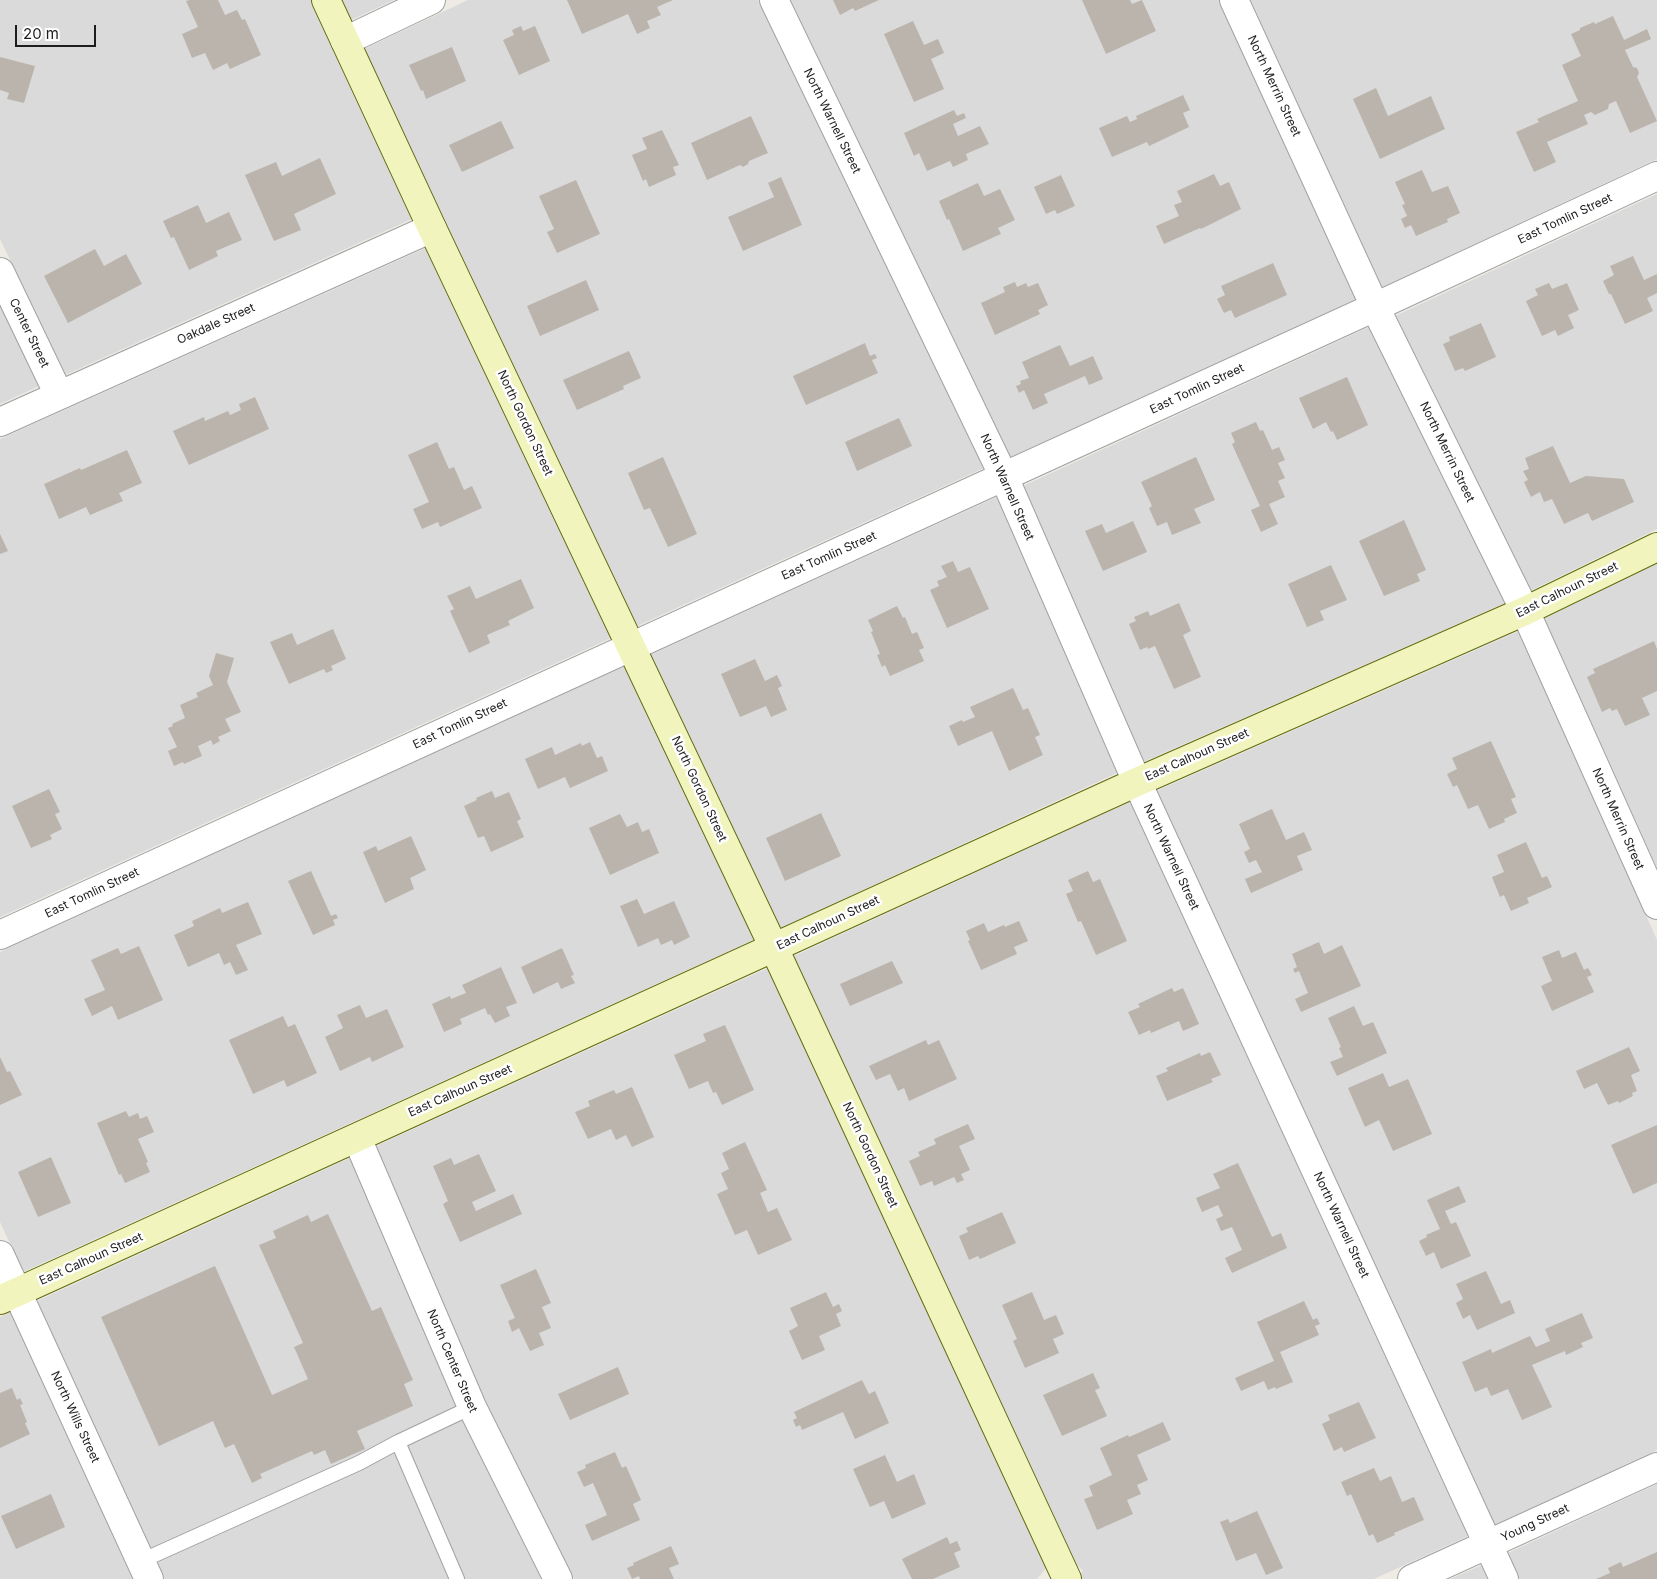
<!DOCTYPE html>
<html>
<head>
<meta charset="utf-8">
<style>
  body { margin:0 }
  #map { position:relative; width:1657px; height:1579px; overflow:hidden; background:#eeebe4; font-family:Inter,sans-serif }
  canvas { display:block }
  .scale { position:absolute; left:15px; top:25px; width:81px; height:22px; box-sizing:border-box; border:2px solid #1d1d1d; border-top:0; padding-left:6px; font-size:15px; line-height:18px; white-space:nowrap; color:#1d1d1d; -webkit-text-stroke:4px #fff; paint-order:stroke }
</style>
</head>
<body>
<div id="map">
<canvas width="1657" height="1579"></canvas>
<div class="scale">20 m</div>
</div>
<script>
const g = document.querySelector('canvas').getContext('2d');
g.lineJoin = 'round';
function fill(path, color) {
  g.fillStyle = color;
  g.fill(path, 'evenodd');
}
function poly(rows) {
  const path = new Path2D();
  for (const r of rows) {
    path.moveTo(r[0], r[1]);
    for (let i = 2; i < r.length; i += 2) path.lineTo(r[i], r[i + 1]);
  }
  return path;
}
function trace(path, color, width, dash) {
  g.strokeStyle = color;
  g.lineWidth = width;
  g.lineCap = dash ? 'butt' : 'round';
  g.setLineDash(dash || []);
  g.stroke(path);
}
function write(font, color, halo, rows, align = 'center') {
  g.font = font + ' Inter,sans-serif';
  g.lineWidth = 5;
  g.setLineDash([]);
  g.textBaseline = 'middle';
  g.strokeStyle = halo;
  g.fillStyle = color;
  for (const [text, x, y, turn = 0] of rows) {
    g.save();
    g.translate(x, y);
    g.rotate((+turn || 0) * Math.PI / 180);
    g.textAlign = isNaN(turn) ? turn : align;
    if (halo) g.strokeText(text, 0, 0);
    g.fillText(text, 0, 0);
    g.restore();
  }
}
fill(poly([
  [0,0,311,0,412,219,65,375,0,239],
  [342,0,394,0,351,20],
  [468,0,758,0,984,468,637,626,444,222,364,49],
  [789,0,1219,0,1356,299,1010,457],
  [1250,0,1657,0,1657,159,1382,287],
  [1657,194,1657,529,1530,591,1395,316],
  [426,248,611,638,0,917,0,439],
  [0,304,39,386,0,404],
  [1369,327,1505,603,1143,762,1023,486],
  [997,497,1117,773,780,928,650,655],
  [1657,564,1657,871,1544,619],
  [1519,631,1657,940,1657,1450,1494,1525,1156,791],
  [625,666,755,939,23,1272,0,1222,0,952],
  [1130,802,1468,1536,1374,1579,1082,1579,1080,1575,1083,1571,1075,1563,794,956],
  [768,968,1046,1568,1037,1579,574,1579,484,1401,376,1146],
  [350,1158,459,1412,542,1579,165,1579,37,1301],
  [11,1312,134,1579,0,1579,0,1317],
  [1657,1484,1657,1579,1519,1579,1508,1553],
  [1482,1565,1489,1579,1450,1579]
]), '#dbdada');
fill(poly([
  [190,0,218,0,225,15,237,10,242,20,245,19,261,55,230,69,227,63,213,70,205,53,192,58,182,34,198,27,186,1],
  [567,0,673,0,657,7,661,15,647,21,650,28,637,34,628,14,582,34],
  [833,0,879,0,855,11,853,8,840,15],
  [1082,0,1130,0,1132,4,1142,0,1156,31,1106,54],
  [1613,16,1624,40,1647,29,1651,39,1625,50,1633,67,1637,68,1639,73,1637,77,1657,121,1630,133,1616,101,1609,104,1608,109,1595,115,1591,112,1584,115,1588,124,1547,142,1556,162,1534,172,1516,132,1539,122,1537,119,1578,101,1562,65,1581,56,1571,34,1580,30,1580,28,1594,22,1595,24],
  [913,21,924,45,938,39,944,53,931,59,944,89,914,102,884,34],
  [521,26,523,31,535,26,550,61,519,75,503,40,514,35,512,30],
  [452,47,466,81,426,99,423,90,421,91,409,65],
  [0,57,35,66,24,103,7,99,9,93,0,90],
  [1376,88,1388,116,1431,96,1445,129,1380,159,1353,99],
  [1183,95,1190,110,1183,113,1189,127,1149,146,1147,142,1112,157,1099,128,1127,116,1130,122,1137,119,1136,116],
  [954,110,957,116,964,113,966,118,953,124,958,136,980,126,989,144,966,154,968,160,953,167,950,161,927,171,919,153,914,156,904,133],
  [751,116,768,153,749,161,748,164,743,167,740,165,707,180,691,143],
  [501,121,514,148,462,172,449,145],
  [662,130,679,165,673,167,676,175,649,187,646,179,643,181,632,155,647,149,642,138],
  [320,158,336,194,294,214,301,230,274,241,245,175,276,162,282,176],
  [1422,170,1432,192,1448,186,1460,213,1447,219,1448,222,1416,236,1411,225,1405,228,1401,219,1407,216,1402,205,1405,204,1395,182],
  [1214,174,1220,186,1229,182,1241,209,1201,229,1200,228,1164,244,1156,226,1179,216,1174,205,1182,202,1177,191],
  [1061,175,1075,206,1057,214,1055,210,1046,214,1034,187],
  [781,177,802,225,743,251,728,217,774,197,768,183],
  [576,180,600,234,557,253,547,232,554,229,539,196],
  [978,183,984,196,1000,189,1015,220,998,228,1001,234,963,251,949,219,947,220,939,201],
  [198,205,206,223,229,212,242,240,216,251,218,256,189,270,174,237,171,238,163,221],
  [95,249,104,266,126,254,142,284,68,323,44,276],
  [1633,256,1644,280,1657,274,1657,293,1647,298,1653,311,1625,324,1611,294,1609,294,1603,281,1614,275,1610,266],
  [1273,263,1287,295,1235,318,1231,310,1224,313,1217,299,1225,295,1221,286],
  [586,280,599,310,540,336,527,306],
  [1015,282,1017,287,1026,283,1028,287,1038,283,1048,305,1038,310,1040,314,995,335,981,303,1005,292,1003,287],
  [1549,283,1552,289,1567,283,1579,310,1568,315,1574,328,1558,336,1555,330,1542,336,1526,301,1538,295,1535,289],
  [1481,323,1496,357,1465,371,1463,368,1455,371,1443,344,1450,341,1449,337],
  [865,343,870,356,875,354,877,358,872,360,878,373,806,405,793,376],
  [1060,345,1070,366,1093,356,1103,379,1089,385,1085,376,1044,394,1048,403,1033,410,1024,390,1019,393,1016,386,1021,384,1020,381,1029,378,1022,362],
  [629,351,641,378,623,386,624,389,577,410,563,380],
  [1347,377,1368,425,1337,440,1333,431,1331,432,1326,422,1313,429,1299,398],
  [255,397,269,429,189,465,173,431,204,417,205,421,228,411,230,415,241,410,239,404],
  [899,418,912,446,857,471,845,442],
  [1256,422,1260,431,1263,430,1272,450,1279,447,1285,460,1278,463,1285,478,1278,481,1285,497,1269,504,1278,524,1261,532,1251,510,1260,506,1232,444,1235,442,1231,433],
  [437,442,449,469,454,467,464,490,472,486,482,508,440,527,438,522,422,529,413,509,429,502,408,455],
  [1553,446,1570,483,1586,476,1624,479,1634,502,1592,521,1588,513,1564,524,1552,499,1544,502,1540,492,1531,497,1524,482,1528,480,1523,471,1529,469,1525,458],
  [127,450,142,483,119,493,123,501,90,515,86,507,59,519,44,484,80,468,81,470],
  [663,457,697,534,668,547,650,508,644,510,628,473],
  [1196,457,1215,500,1194,509,1201,523,1172,535,1167,522,1157,526,1149,508,1152,506,1141,482],
  [1404,520,1426,570,1417,574,1420,581,1384,596,1359,541],
  [1133,521,1147,552,1103,571,1085,531,1102,524,1106,533],
  [0,534,8,551,0,554],
  [953,561,958,572,970,567,989,609,947,628,930,590,939,586,937,581,947,577,941,566],
  [1331,565,1347,600,1320,611,1324,620,1307,627,1288,584],
  [521,579,534,608,508,621,510,625,487,635,490,643,469,653,450,611,454,609,447,596,470,586,476,599],
  [1179,603,1191,631,1183,635,1201,677,1174,689,1155,646,1148,649,1147,647,1140,650,1129,624,1136,621,1134,617,1148,611,1150,616],
  [897,606,903,618,905,617,912,634,917,632,924,648,919,650,924,661,890,676,885,665,882,667,877,655,880,654,871,632,873,631,868,620],
  [333,629,346,659,331,666,333,670,326,673,324,669,289,684,270,642,292,633,297,645],
  [1654,641,1657,649,1657,691,1642,698,1650,715,1625,726,1617,709,1612,711,1610,708,1602,712,1587,677,1595,673,1593,669],
  [216,653,234,658,227,682,241,712,225,719,231,731,218,737,220,741,213,745,211,740,198,746,202,756,184,764,183,762,174,766,168,751,177,747,168,728,173,726,172,724,185,718,180,705,198,697,196,693,213,685,209,676],
  [755,659,765,681,777,675,782,686,778,688,787,710,771,717,766,706,740,717,721,674],
  [1013,688,1023,710,1028,708,1040,735,1035,737,1043,755,1009,771,992,731,958,746,949,726,962,720,963,722,975,717,970,707],
  [1491,741,1516,797,1511,799,1517,813,1504,819,1505,822,1489,829,1478,805,1468,809,1457,785,1453,787,1447,774,1457,769,1452,758],
  [590,742,597,758,602,756,608,771,570,788,565,777,538,789,525,759,552,747,555,755,581,743,582,746],
  [49,789,60,812,55,814,62,829,50,835,52,839,31,848,12,806],
  [492,791,495,798,509,792,521,819,517,821,524,837,491,852,484,836,478,838,464,806,477,800,476,798],
  [1272,809,1286,840,1304,832,1312,850,1297,856,1303,870,1251,893,1245,879,1262,872,1256,860,1249,863,1244,852,1250,849,1239,824],
  [821,813,841,856,785,881,766,838],
  [620,814,627,827,638,822,642,832,649,829,659,853,610,875,589,828],
  [411,836,426,870,410,878,414,889,385,903,363,852,376,846,378,851],
  [1526,842,1542,878,1547,876,1552,887,1527,898,1529,903,1511,911,1504,895,1500,897,1492,877,1504,872,1497,855],
  [311,871,331,916,336,914,338,918,333,920,335,925,313,935,288,881],
  [1088,871,1093,882,1100,879,1127,941,1096,955,1081,921,1078,922,1066,894,1073,891,1068,880],
  [637,899,644,914,674,901,690,937,674,945,672,940,661,945,658,938,638,947,620,906],
  [248,902,262,934,236,945,248,970,236,975,230,962,224,965,219,953,188,967,174,935,194,926,192,921,220,908,222,913],
  [1019,921,1028,941,1014,947,1017,954,981,970,968,941,970,940,966,931,984,923,988,932,1004,925,1005,927],
  [1319,942,1324,954,1342,945,1361,986,1301,1012,1295,999,1308,993,1299,971,1295,973,1293,969,1297,967,1292,954],
  [139,946,163,1000,118,1020,112,1006,92,1016,84,999,105,990,91,960,118,948,121,954],
  [562,948,574,975,571,976,575,983,561,989,558,982,533,994,521,967],
  [1559,950,1562,958,1576,952,1584,970,1588,968,1592,975,1587,977,1594,992,1552,1011,1541,986,1552,981,1542,957],
  [892,961,903,983,850,1006,840,984],
  [501,967,517,1003,506,1007,510,1016,495,1023,490,1014,488,1015,485,1008,460,1019,462,1024,444,1032,432,1004,450,996,451,999,466,993,462,985],
  [1172,988,1174,992,1183,988,1199,1024,1183,1031,1179,1021,1151,1033,1150,1030,1139,1035,1128,1012,1140,1007,1138,1004],
  [360,1005,366,1018,387,1009,404,1047,372,1062,370,1057,340,1071,325,1037,343,1028,337,1015],
  [1354,1006,1363,1026,1373,1022,1387,1053,1337,1076,1330,1062,1343,1057,1339,1048,1341,1047,1328,1018],
  [283,1016,288,1027,295,1024,317,1073,287,1087,284,1080,253,1094,229,1040],
  [725,1025,754,1090,722,1105,716,1092,713,1093,708,1081,689,1089,674,1055,706,1041,703,1034],
  [926,1040,928,1045,939,1040,957,1079,909,1101,904,1088,898,1091,890,1074,876,1080,869,1066],
  [1629,1047,1640,1071,1631,1075,1637,1091,1632,1093,1633,1096,1619,1103,1618,1101,1608,1105,1597,1083,1584,1089,1576,1071],
  [1210,1052,1221,1075,1211,1079,1213,1082,1167,1101,1156,1076,1168,1071,1166,1068,1200,1053,1201,1056],
  [0,1057,7,1072,10,1071,22,1095,0,1105],
  [1383,1073,1389,1087,1408,1079,1432,1134,1393,1151,1379,1120,1365,1127,1348,1088],
  [632,1087,654,1137,632,1147,626,1135,616,1140,611,1129,588,1139,575,1112,590,1106,588,1101,614,1090,616,1094],
  [126,1111,129,1117,138,1113,140,1119,147,1116,154,1132,138,1139,148,1162,146,1163,150,1172,125,1183,121,1174,119,1175,97,1123],
  [968,1124,975,1139,959,1146,970,1170,961,1174,964,1180,957,1183,954,1177,934,1186,932,1181,920,1186,909,1161,920,1156,918,1152,936,1144,934,1139],
  [1657,1125,1657,1183,1633,1194,1611,1145],
  [745,1142,767,1190,760,1193,768,1212,777,1208,792,1240,758,1255,747,1230,735,1235,717,1194,728,1189,721,1173,729,1169,722,1153],
  [479,1154,496,1191,472,1202,476,1211,513,1194,522,1214,460,1242,443,1204,448,1201,433,1166,451,1158,454,1165],
  [51,1157,71,1203,38,1217,18,1172],
  [1238,1163,1272,1237,1281,1233,1287,1248,1232,1273,1225,1258,1242,1250,1232,1227,1221,1231,1216,1219,1223,1216,1218,1205,1202,1212,1196,1198,1220,1188,1213,1174],
  [1459,1186,1466,1202,1445,1211,1451,1224,1456,1222,1471,1256,1441,1269,1434,1252,1426,1256,1419,1241,1427,1237,1426,1235,1440,1229,1427,1200],
  [1002,1212,1016,1243,980,1259,978,1256,969,1260,959,1236,968,1232,966,1228],
  [328,1214,372,1311,381,1307,413,1380,404,1384,413,1406,357,1431,365,1449,331,1464,325,1450,314,1455,312,1451,260,1474,262,1478,252,1483,234,1444,225,1448,213,1421,159,1446,101,1317,215,1266,272,1395,308,1379,294,1347,303,1343,259,1245,276,1238,273,1231,308,1215,311,1222],
  [536,1269,551,1303,542,1307,551,1328,539,1333,544,1345,530,1351,519,1328,512,1332,508,1321,515,1318,500,1285],
  [1486,1271,1501,1304,1510,1300,1515,1313,1477,1330,1470,1315,1463,1319,1456,1303,1463,1299,1456,1284],
  [826,1292,833,1307,839,1304,842,1311,836,1314,841,1326,819,1336,825,1350,802,1360,789,1331,798,1326,790,1308],
  [1032,1292,1044,1320,1056,1315,1064,1334,1053,1339,1059,1353,1025,1368,1013,1341,1017,1339,1002,1305],
  [1304,1301,1313,1320,1317,1318,1320,1324,1315,1326,1319,1335,1280,1352,1293,1382,1276,1389,1275,1387,1268,1390,1264,1381,1241,1391,1235,1378,1274,1361,1257,1322],
  [1582,1313,1593,1338,1581,1343,1583,1347,1566,1355,1565,1351,1532,1365,1552,1407,1522,1420,1508,1389,1491,1396,1487,1387,1475,1392,1462,1362,1491,1349,1492,1353,1530,1336,1536,1347,1550,1341,1545,1329],
  [618,1367,629,1394,570,1420,558,1394],
  [1093,1373,1100,1388,1095,1390,1107,1416,1062,1436,1043,1395],
  [862,1380,869,1394,875,1391,889,1423,855,1439,843,1412,802,1430,800,1425,796,1427,793,1420,797,1418,794,1412],
  [12,1388,17,1400,20,1398,23,1404,20,1405,27,1422,25,1423,30,1434,0,1448,0,1393],
  [1359,1402,1376,1438,1344,1452,1342,1447,1334,1451,1322,1424,1330,1420,1328,1415],
  [1163,1422,1171,1440,1137,1455,1148,1480,1137,1485,1141,1494,1127,1500,1133,1514,1097,1530,1084,1499,1093,1496,1089,1486,1112,1475,1100,1448,1128,1435,1129,1437],
  [615,1452,622,1468,626,1466,641,1500,633,1504,640,1520,592,1541,585,1525,607,1515,593,1483,584,1487,577,1472,586,1468,585,1465],
  [885,1455,897,1482,914,1474,926,1504,892,1519,884,1501,870,1507,853,1469],
  [1374,1468,1380,1481,1391,1476,1402,1502,1414,1497,1424,1520,1394,1533,1395,1535,1377,1543,1373,1534,1369,1536,1351,1494,1347,1496,1341,1482],
  [51,1494,65,1527,16,1549,1,1516],
  [1257,1511,1283,1568,1266,1575,1256,1553,1236,1561,1220,1522,1228,1519,1230,1523],
  [947,1537,950,1544,957,1541,961,1550,954,1553,960,1567,933,1579,912,1579,902,1559],
  [671,1546,679,1564,669,1568,674,1579,640,1579,639,1576,632,1579,627,1568,634,1565,633,1563],
  [1657,1552,1657,1579,1596,1579,1610,1573,1608,1568,1621,1562,1623,1567]
]), '#bab4ad');
const lane = poly([
  [398,1442,457,1579],
  [141,1561,359,1463,398,1442,472,1407]
]);
const street = poly([
  [774,0,1004,477,1137,782,1504,1579],
  [1234,0,1375,307,1525,611,1657,905],
  [345,41,431,0],
  [0,272,59,395],
  [0,422,432,228],
  [0,935,1375,307,1657,176],
  [357,1138,472,1407,558,1579],
  [0,1255,149,1579],
  [1412,1579,1657,1467]
]);
const secondary = poly([
  [326,0,432,228,774,948,1067,1579],
  [0,1300,1137,782,1525,611,1657,547]
]);
trace(lane, '#a1a1a1', 16);
trace(street, '#a1a1a1', 30);
trace(secondary, '#606b0e', 30);
trace(lane, '#fff', 14);
trace(street, '#fff', 28);
trace(secondary, '#f1f4bc', 28);
write('12px', '#1d1d1d', '#fff', [
  ["North Merrin Street",1274,86,65],
  ["North Warnell Street",832,121,64],
  ["East Tomlin Street",1565,219,-25],
  ["Oakdale Street",216,324,-24],
  ["Center Street",29,333,64],
  ["East Tomlin Street",1197,389,-25],
  ["North Gordon Street",525,423,65],
  ["North Merrin Street",1447,452,64],
  ["North Warnell Street",1007,487,66],
  ["East Tomlin Street",829,556,-24],
  ["East Calhoun Street",1567,590,-26],
  ["East Tomlin Street",460,724,-25],
  ["East Calhoun Street",1197,755,-24],
  ["North Gordon Street",699,789,65],
  ["North Merrin Street",1618,819,66],
  ["North Warnell Street",1171,857,65],
  ["East Tomlin Street",92,893,-25],
  ["East Calhoun Street",828,923,-25],
  ["East Calhoun Street",460,1091,-24],
  ["North Gordon Street",870,1155,65],
  ["North Warnell Street",1341,1225,65],
  ["East Calhoun Street",91,1259,-24],
  ["North Center Street",452,1361,67],
  ["North Wills Street",75,1417,65],
  ["Young Street",1535,1523,-25]
]);
</script>
</body>
</html>
